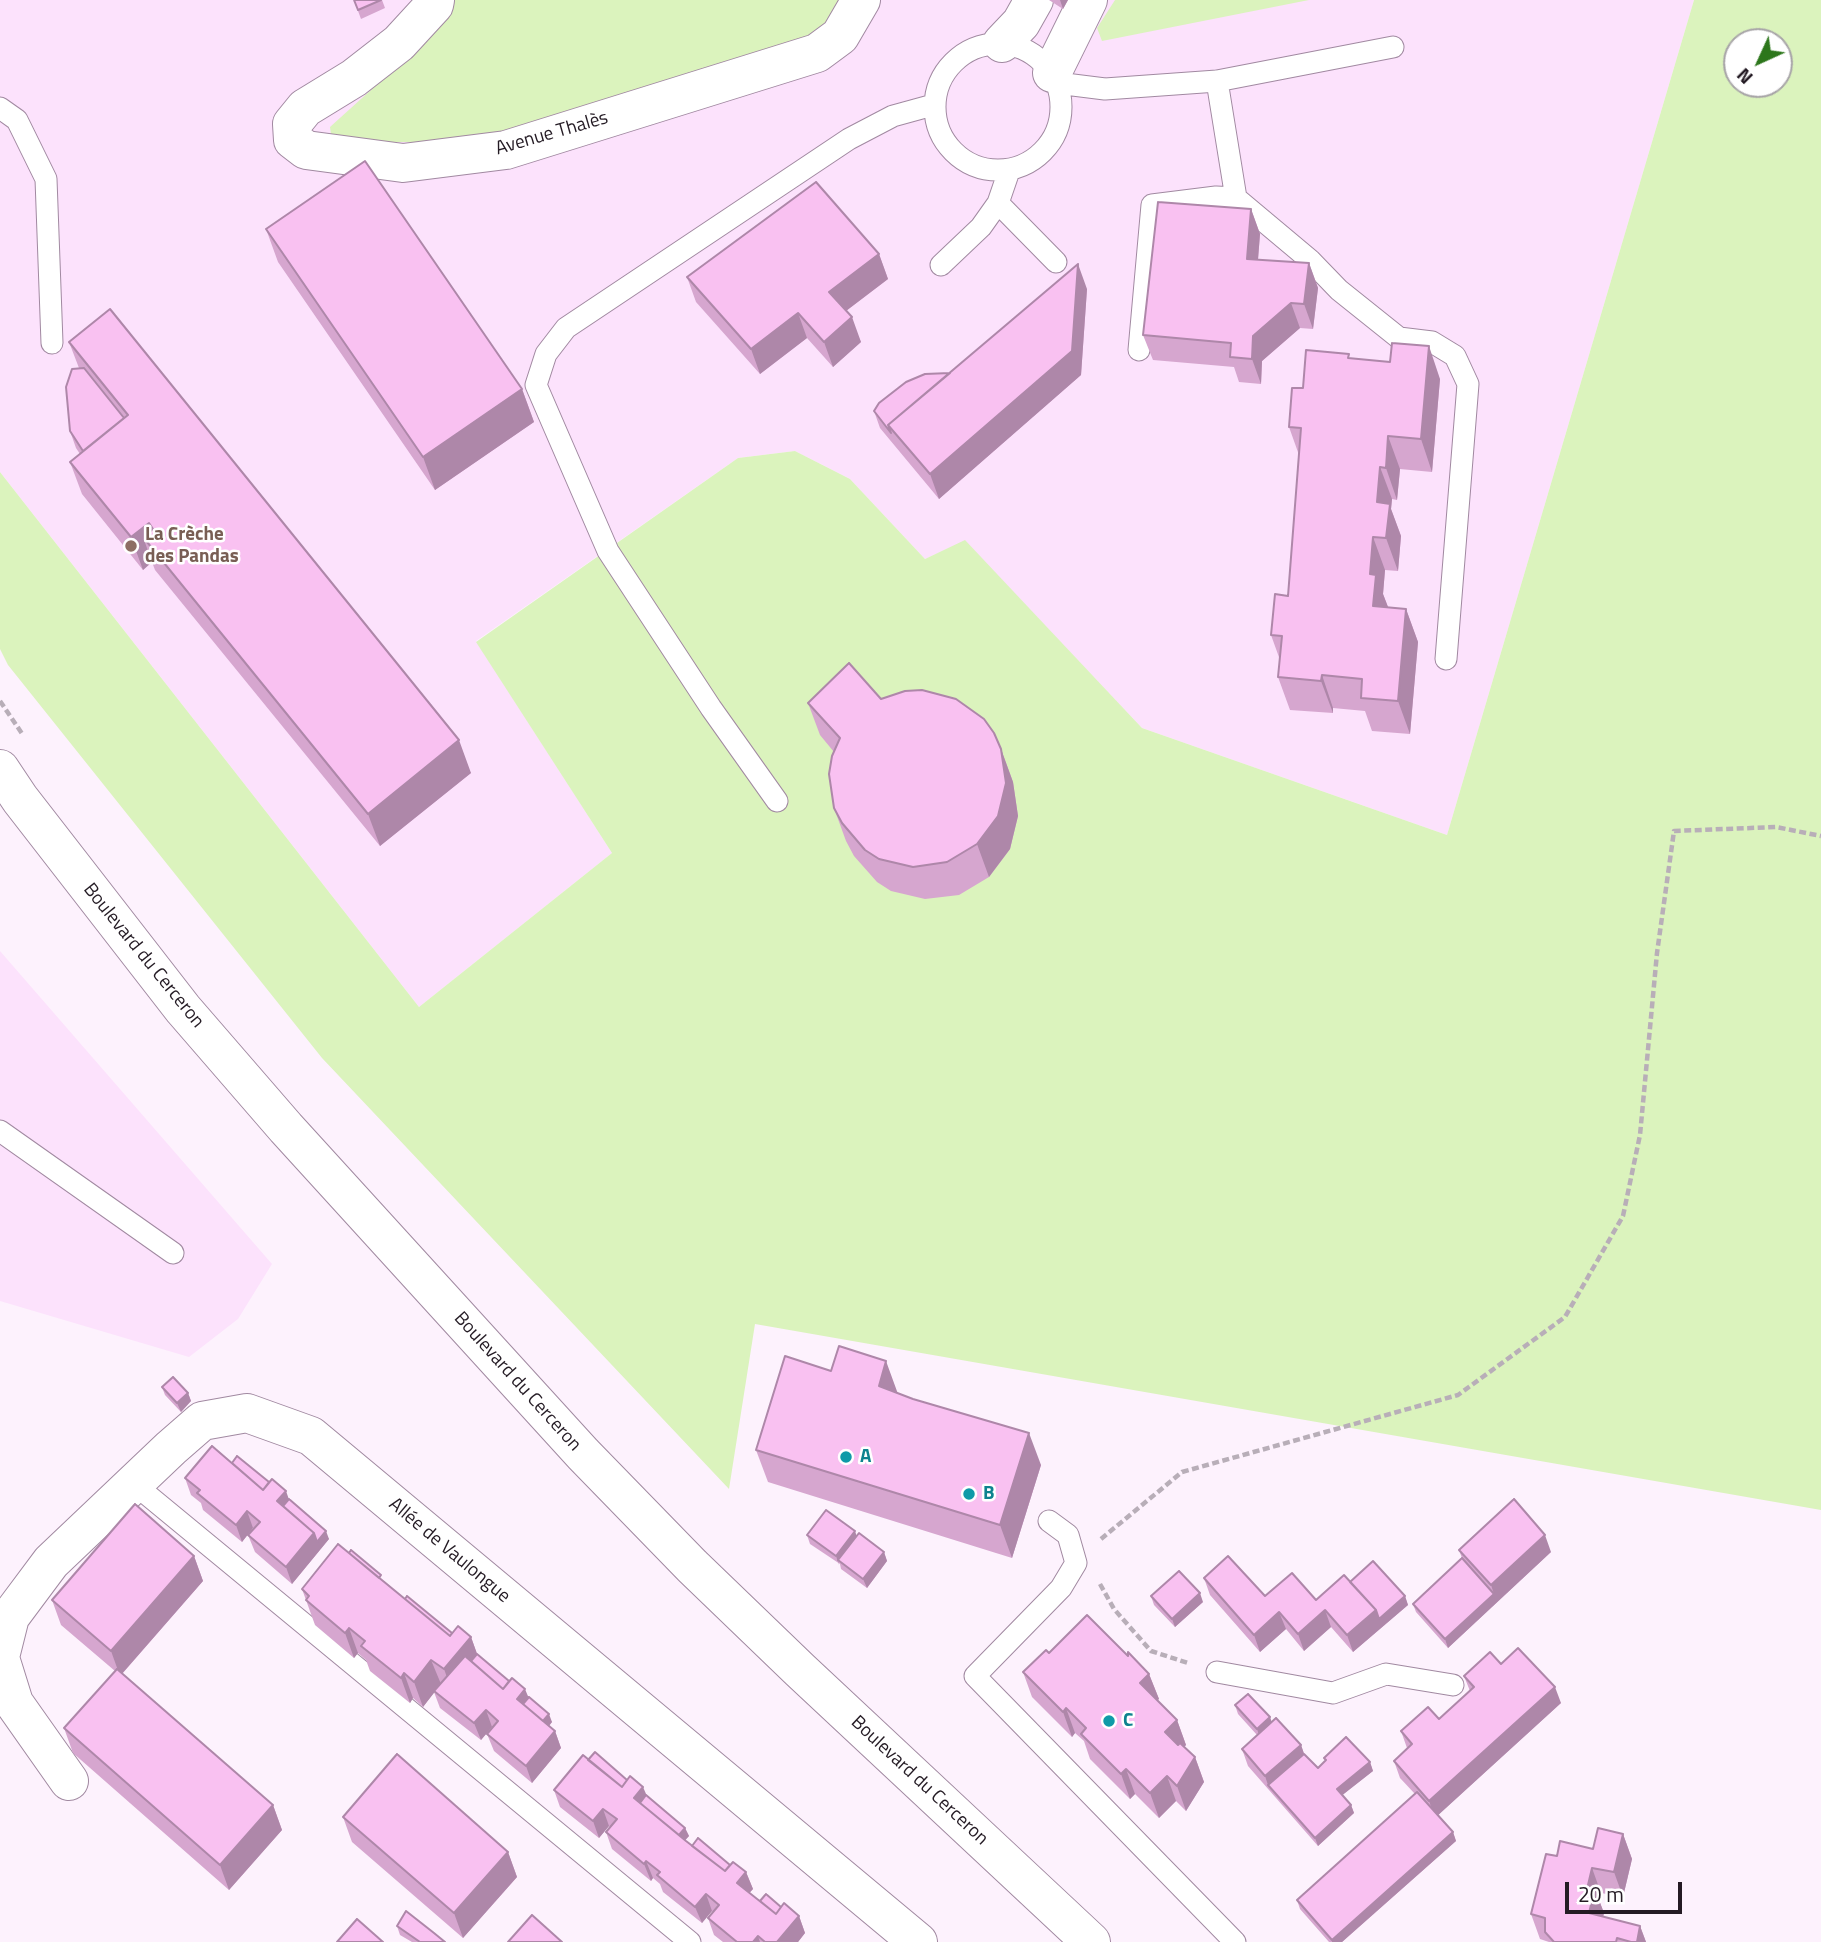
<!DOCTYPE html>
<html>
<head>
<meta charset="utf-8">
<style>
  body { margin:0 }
  #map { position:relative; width:1821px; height:1942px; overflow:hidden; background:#fdf2fd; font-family:"Titillium Web",sans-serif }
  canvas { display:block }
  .north { position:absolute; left:1723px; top:28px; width:70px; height:70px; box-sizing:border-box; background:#fff; border:2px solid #a7a4a7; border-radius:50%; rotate:225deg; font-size:19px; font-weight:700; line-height:28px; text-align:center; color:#241b24 }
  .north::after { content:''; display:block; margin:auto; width:24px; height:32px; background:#2c761b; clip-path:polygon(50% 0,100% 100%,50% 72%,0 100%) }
  .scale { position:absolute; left:1565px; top:1882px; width:117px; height:32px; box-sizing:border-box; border:4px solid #241b24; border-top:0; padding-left:9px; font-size:21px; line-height:24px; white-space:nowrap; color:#241b24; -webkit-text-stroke:5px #fff; paint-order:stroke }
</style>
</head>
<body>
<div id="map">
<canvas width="1821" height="1942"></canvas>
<div class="north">N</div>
<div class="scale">20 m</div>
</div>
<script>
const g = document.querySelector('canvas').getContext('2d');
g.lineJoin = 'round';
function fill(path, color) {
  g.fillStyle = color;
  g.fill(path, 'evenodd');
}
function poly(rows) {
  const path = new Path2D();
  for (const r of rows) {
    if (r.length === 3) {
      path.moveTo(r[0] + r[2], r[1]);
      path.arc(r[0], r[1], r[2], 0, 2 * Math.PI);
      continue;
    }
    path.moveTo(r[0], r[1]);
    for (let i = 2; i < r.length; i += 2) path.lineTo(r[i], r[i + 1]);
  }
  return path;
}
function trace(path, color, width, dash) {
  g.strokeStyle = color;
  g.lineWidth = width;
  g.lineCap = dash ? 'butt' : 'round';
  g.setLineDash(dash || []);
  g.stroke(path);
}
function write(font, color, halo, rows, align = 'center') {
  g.font = font + ' "Titillium Web",sans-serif';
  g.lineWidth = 5;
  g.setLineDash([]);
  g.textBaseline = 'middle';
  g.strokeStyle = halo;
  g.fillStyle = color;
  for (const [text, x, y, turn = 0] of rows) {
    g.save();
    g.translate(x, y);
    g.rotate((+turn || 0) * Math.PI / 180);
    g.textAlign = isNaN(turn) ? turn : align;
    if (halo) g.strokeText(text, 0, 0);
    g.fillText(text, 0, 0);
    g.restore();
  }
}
fill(poly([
  [0,0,1694,0,1447,835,1142,728,965,541,925,559,850,479,795,451,738,458,476,641,612,853,419,1007,0,472],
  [0,951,272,1264,238,1319,189,1357,0,1301]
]), '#fce2fc');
fill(poly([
  [446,0,853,0,823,39,508,137,440,142,332,142,330,127,413,52],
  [1115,0,1309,0,1102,41,1097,28],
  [1694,0,1821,0,1821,1510,755,1324,729,1489,322,1058,8,665,0,649,0,472,419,1007,612,853,476,642,738,458,795,451,850,479,925,559,965,540,1142,728,1447,835],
  [1737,42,1779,42,1779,84,1737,84]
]), '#dbf3bd');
const lane = poly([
  [998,107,63],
  [1217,81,1236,198,1310,260,1339,290,1399,338,1432,342,1455,356,1468,384,1446,659],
  [1057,83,1105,89,1217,81,1393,47],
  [0,108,17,120,46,179,52,343],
  [998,203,1056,262],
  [941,265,981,227,998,203,1009,171],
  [1139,350,1152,205,1216,197,1236,198],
  [777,801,711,708,608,551,536,385,546,354,566,328,849,139,893,116,933,105],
  [0,1131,173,1253],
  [133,1483,690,1942],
  [1049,1521,1068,1535,1076,1563,1061,1588,975,1676,1235,1942],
  [1217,1672,1333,1693,1386,1674,1453,1685]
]);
const street = poly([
  [435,0,434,5,399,43,354,78,305,108,292,124,293,140,306,150,403,163,506,150,817,53,840,36,861,0],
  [1002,43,1021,23,1034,0],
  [1052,73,1088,0],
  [0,1657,10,1617,51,1562,171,1448,202,1421,247,1413,311,1436,918,1942],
  [0,1658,14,1703,69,1781]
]);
const secondary = poly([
  [0,769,20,799,183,1009,286,1128,583,1454,692,1566,800,1670,1091,1942]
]);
trace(lane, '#a189a1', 23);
trace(street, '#a189a1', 40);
trace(secondary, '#a189a1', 40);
trace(poly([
  [0,701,23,735],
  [1101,1539,1182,1472,1458,1395,1565,1317,1623,1216,1640,1135,1657,953,1674,831,1776,827,1821,836],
  [1100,1584,1114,1609,1151,1651,1188,1663]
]), '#b8aeb8', 4.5, [7, 3.5]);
trace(lane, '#fff', 21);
trace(street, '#fff', 38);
trace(secondary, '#fff', 38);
fill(poly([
  [354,0,382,0,385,8,361,19],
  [1049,0,1068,0,1063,9],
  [1251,209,1260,234,1258,260,1309,263,1318,288,1313,329,1300,328,1262,361,1261,384,1239,382,1234,367,1153,360,1143,335],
  [266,229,522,389,534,422,435,490,278,262],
  [879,254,888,279,846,311,861,342,833,367,807,338,760,374,696,302,687,277],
  [1087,289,1081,375,939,499,880,428,874,411,950,373],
  [69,342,471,773,380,846,155,570,152,562,143,570,82,494,70,462,80,454,76,448,70,431,79,368],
  [1350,358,1440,379,1432,472,1400,469,1397,500,1392,499,1391,509,1401,536,1398,571,1385,570,1383,594,1388,607,1406,609,1418,642,1410,734,1372,731,1365,711,1333,708,1333,713,1290,710,1278,677,1280,660,1271,635,1288,596,1299,455,1289,427],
  [881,699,1001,749,1013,782,1018,816,1010,849,989,877,959,895,925,899,891,891,877,882,854,856,846,841,834,808,834,752,820,735,808,703],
  [162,1387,188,1393,191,1401,181,1412,165,1395],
  [898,1393,913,1399,1041,1465,1012,1558,768,1482,756,1450],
  [232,1463,289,1499,329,1539,292,1584,255,1552,248,1535,254,1529,253,1528,242,1542,203,1510,201,1503,191,1495,185,1478],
  [807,1535,884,1552,887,1561,867,1588,841,1569,840,1564,810,1544],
  [1459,1550,1551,1552,1448,1648,1416,1612,1413,1604,1462,1558],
  [194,1556,203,1581,122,1674,273,1805,282,1830,229,1890,73,1753,64,1728,115,1671,61,1625,52,1600],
  [1204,1578,1265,1596,1316,1600,1350,1582,1405,1596,1408,1605,1353,1652,1331,1627,1304,1651,1286,1629,1260,1652,1210,1595],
  [384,1581,405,1599,452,1633,471,1637,477,1654,529,1697,552,1722,549,1726,555,1731,561,1748,532,1783,494,1751,487,1734,493,1728,492,1727,481,1740,440,1708,434,1692,423,1707,413,1698,410,1703,370,1671,366,1660,358,1653,354,1658,315,1625,302,1589],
  [1151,1596,1203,1602,1175,1627,1154,1605],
  [1049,1653,1128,1656,1149,1674,1159,1699,1157,1700,1177,1720,1186,1745,1184,1747,1195,1757,1204,1782,1186,1811,1176,1801,1159,1818,1135,1794,1130,1799,1090,1759,1084,1741,1075,1733,1072,1737,1032,1697,1023,1672],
  [1501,1664,1561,1703,1438,1815,1453,1832,1456,1841,1342,1942,1329,1942,1300,1909,1297,1900,1415,1794,1400,1778,1394,1761,1407,1748,1401,1731,1439,1719,1470,1691,1464,1676],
  [1235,1705,1270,1717,1271,1722,1301,1745,1304,1754,1318,1768,1325,1761,1324,1758,1370,1762,1373,1771,1342,1795,1351,1805,1354,1813,1318,1846,1248,1766,1242,1749,1257,1735,1238,1714],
  [588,1760,646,1795,685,1828,689,1836,685,1840,692,1846,746,1872,753,1889,749,1893,760,1901,781,1907,799,1916,805,1933,798,1942,723,1942,714,1935,708,1918,713,1912,712,1911,702,1923,663,1892,660,1884,653,1878,651,1881,612,1849,606,1832,610,1827,609,1826,599,1838,560,1807,554,1790],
  [343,1817,508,1852,517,1877,463,1938,352,1842],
  [1623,1834,1632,1859,1623,1897,1601,1893,1599,1900,1604,1913,1603,1917,1640,1926,1646,1942,1549,1942,1540,1939,1531,1914,1557,1856,1593,1849],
  [397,1926,445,1942,412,1942,400,1935]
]), '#d6a6cf');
fill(poly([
  [1060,0,1068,0,1063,9],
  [1251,209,1260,234,1256,284,1247,259],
  [879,254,888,279,838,317,829,292],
  [1309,263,1318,288,1313,329,1304,304],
  [1078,264,1087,289,1081,375,939,499,930,474],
  [1291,303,1300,328,1262,361,1261,384,1252,359,1253,336],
  [798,313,807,338,760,374,751,349],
  [852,317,861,342,833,367,824,342],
  [1429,346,1440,379,1432,472,1421,439],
  [522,389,534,422,435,490,423,457],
  [1388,436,1400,469,1397,500,1386,468],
  [1380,467,1392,499,1391,509,1401,536,1398,571,1386,538,1377,502],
  [149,523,160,556,143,537,152,562,143,570,131,537],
  [1373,537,1385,570,1383,594,1388,607,1373,606,1370,574],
  [1406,609,1418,642,1410,734,1398,701],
  [1322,675,1333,708,1333,713,1321,681],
  [459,740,471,773,380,846,368,814],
  [1001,749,1013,782,1018,816,1010,849,989,877,977,844],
  [886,1361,898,1394,879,1386],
  [188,1393,191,1401,181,1412,177,1403],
  [1029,1433,1041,1465,1012,1558,1000,1525],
  [286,1491,292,1508,286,1515,277,1501],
  [247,1511,253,1528,242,1542,236,1525],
  [326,1531,329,1539,292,1584,286,1567,314,1533],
  [855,1531,858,1540,838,1560,839,1565,836,1556],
  [1545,1535,1551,1552,1448,1648,1445,1639,1494,1594,1491,1585],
  [884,1552,887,1561,867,1588,863,1579],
  [194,1556,203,1581,120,1676,111,1651],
  [1200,1593,1203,1602,1175,1627,1172,1619],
  [1405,1596,1408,1605,1353,1652,1347,1635,1376,1610],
  [1325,1610,1331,1627,1304,1651,1298,1634],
  [1279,1612,1286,1629,1260,1652,1254,1635],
  [349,1628,358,1653,354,1658,345,1633],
  [471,1637,480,1662,453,1694,444,1669],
  [431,1660,441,1684,423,1707,414,1682],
  [404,1673,413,1698,410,1703,401,1678],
  [1149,1674,1159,1699,1149,1708,1140,1683],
  [1555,1687,1561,1703,1435,1818,1429,1801],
  [525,1689,532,1706,526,1713,517,1699],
  [1066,1708,1075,1733,1072,1737,1063,1712],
  [486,1710,492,1727,481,1740,474,1723],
  [549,1714,552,1722,543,1733,540,1725],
  [1270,1717,1273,1726,1260,1738,1257,1729],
  [1177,1720,1186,1745,1174,1757,1165,1732],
  [555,1731,561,1748,532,1783,526,1766],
  [1301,1745,1307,1762,1268,1785,1265,1776],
  [1195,1757,1204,1782,1186,1811,1177,1786],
  [1370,1762,1373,1771,1340,1797,1337,1789],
  [1126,1769,1135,1794,1130,1799,1121,1774],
  [1167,1776,1176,1801,1159,1818,1150,1793],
  [643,1787,650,1803,643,1811,634,1798],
  [273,1805,282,1830,229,1890,220,1865],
  [1351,1805,1354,1813,1318,1846,1315,1838],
  [603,1809,609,1826,599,1838,593,1821],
  [685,1828,689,1836,680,1846,676,1838],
  [1453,1832,1456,1841,1342,1942,1332,1942,1332,1940],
  [1623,1834,1632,1859,1623,1897,1614,1872],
  [508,1852,517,1877,463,1938,454,1913],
  [646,1861,653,1878,651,1881,644,1864],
  [1592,1868,1601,1893,1599,1900,1604,1913,1598,1938,1589,1913,1588,1885],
  [746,1872,753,1889,743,1900,737,1883],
  [706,1894,712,1911,702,1923,695,1907],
  [799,1916,805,1933,798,1942,777,1942],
  [1640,1926,1646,1942,1637,1942],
  [758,1936,760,1942,753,1942]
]), '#ae87a9');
const building = poly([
  [354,0,381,0,358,10,354,0],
  [365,161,522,389,423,457,266,229,365,161],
  [816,182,879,254,829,292,852,317,824,342,798,313,751,349,687,277,816,182],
  [1158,202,1251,209,1247,259,1309,263,1304,304,1291,303,1253,336,1252,359,1230,357,1231,343,1143,335,1158,202],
  [1078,264,1072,351,930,474,888,425,1078,264],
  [110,309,459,740,368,814,143,537,153,529,149,523,131,537,70,462,128,415,69,342,110,309],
  [1392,343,1429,346,1421,439,1388,436,1386,468,1380,467,1377,502,1390,504,1386,538,1373,537,1370,574,1376,575,1373,606,1406,609,1398,701,1361,698,1362,679,1322,675,1321,681,1278,677,1282,636,1271,635,1275,594,1288,596,1301,428,1289,427,1292,388,1303,388,1306,350,1349,354,1348,358,1390,362,1392,343],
  [84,368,124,418,83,451,70,431,66,387,72,369,84,368],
  [950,373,888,425,891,433,874,411,879,403,906,382,925,374,950,373],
  [849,663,881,699,905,691,922,690,956,699,984,719,994,733,1001,749,1006,783,998,816,977,844,947,862,913,867,879,859,865,850,842,823,834,808,829,774,832,756,840,738,808,703,849,663],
  [839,1346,886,1361,879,1386,913,1399,1029,1433,1000,1525,756,1450,785,1356,831,1371,839,1346],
  [173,1377,188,1393,177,1403,162,1387,173,1377],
  [212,1446,263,1490,272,1479,286,1491,277,1501,314,1533,286,1567,248,1535,260,1522,247,1511,236,1525,197,1493,200,1490,185,1478,212,1446],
  [237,1456,269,1482,263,1490,232,1463,237,1456],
  [289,1499,326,1531,317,1542,314,1533,283,1506,289,1499],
  [1514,1499,1545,1535,1491,1585,1459,1550,1514,1499],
  [135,1504,194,1556,111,1651,52,1600,135,1504],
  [826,1510,855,1531,836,1556,807,1535,826,1510],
  [859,1533,884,1552,863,1579,838,1560,859,1533],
  [338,1544,450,1636,458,1626,471,1637,444,1669,431,1660,414,1682,404,1673,401,1678,361,1646,365,1641,349,1628,345,1633,306,1600,309,1596,302,1589,338,1544],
  [351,1550,381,1575,379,1578,349,1553,351,1550],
  [1228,1556,1265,1596,1292,1573,1316,1600,1344,1575,1376,1610,1347,1635,1325,1610,1298,1634,1279,1612,1254,1635,1204,1578,1228,1556],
  [1462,1558,1494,1594,1445,1639,1413,1604,1462,1558],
  [1373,1561,1405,1596,1379,1619,1376,1610,1350,1582,1373,1561],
  [1179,1571,1200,1593,1172,1619,1151,1596,1179,1571],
  [407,1596,452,1633,450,1636,405,1599,407,1596],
  [1087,1615,1128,1656,1128,1652,1149,1674,1140,1683,1177,1720,1165,1732,1178,1745,1180,1743,1195,1757,1177,1786,1167,1776,1150,1793,1126,1769,1121,1774,1081,1734,1086,1728,1066,1708,1063,1712,1023,1672,1046,1650,1049,1653,1087,1615],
  [1518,1648,1555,1687,1429,1801,1394,1761,1412,1744,1401,1731,1428,1707,1439,1719,1474,1687,1464,1676,1490,1652,1501,1664,1518,1648],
  [477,1654,509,1681,503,1689,471,1661,477,1654],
  [465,1656,503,1689,512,1678,525,1689,517,1699,555,1731,526,1766,487,1734,498,1721,486,1710,474,1723,434,1691,465,1656],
  [117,1669,273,1805,220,1865,64,1728,117,1669],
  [1248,1694,1270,1717,1257,1729,1235,1705,1248,1694],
  [529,1697,549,1714,543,1721,523,1704,529,1697],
  [1276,1718,1301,1745,1265,1776,1242,1749,1276,1718],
  [1346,1737,1370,1762,1337,1789,1351,1805,1315,1838,1268,1785,1304,1754,1318,1768,1326,1760,1324,1758,1346,1737],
  [595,1752,627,1780,622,1787,588,1760,595,1752],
  [397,1754,508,1852,454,1913,343,1817,397,1754],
  [583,1755,622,1787,630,1776,643,1787,634,1798,686,1841,725,1871,733,1862,746,1872,737,1883,776,1914,784,1903,799,1916,777,1942,765,1942,758,1936,753,1942,737,1942,708,1918,719,1905,706,1894,695,1907,657,1875,660,1872,646,1861,644,1864,606,1832,617,1819,603,1809,593,1821,554,1790,583,1755],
  [1417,1792,1453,1832,1332,1940,1297,1900,1417,1792],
  [646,1795,685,1828,679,1835,640,1803,646,1795],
  [1598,1828,1623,1834,1614,1872,1592,1868,1588,1885,1595,1888,1589,1913,1640,1926,1637,1942,1631,1942,1617,1938,1616,1942,1554,1942,1545,1932,1545,1918,1531,1914,1546,1854,1557,1856,1560,1841,1593,1849,1598,1828],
  [698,1838,730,1865,725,1871,692,1846,698,1838],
  [766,1894,781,1907,776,1914,760,1901,766,1894],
  [406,1911,434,1933,445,1942,420,1942,397,1926,406,1911],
  [532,1915,562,1942,508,1942,532,1915],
  [357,1919,383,1942,337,1942,357,1919]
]);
fill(building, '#f9c1f1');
trace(building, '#ae87a9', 2);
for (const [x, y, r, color] of [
  [131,546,7,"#8d6e63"],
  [846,1457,7,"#0f9aa8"],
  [969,1494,7,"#0f9aa8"],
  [1109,1721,7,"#0f9aa8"]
]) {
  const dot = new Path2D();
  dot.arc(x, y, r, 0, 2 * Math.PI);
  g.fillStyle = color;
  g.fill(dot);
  trace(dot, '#fff', 2.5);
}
write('19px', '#241b24', '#fff', [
  ["Avenue Thalès",552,134,-16],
  ["Boulevard du Cerceron",143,956,51],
  ["Boulevard du Cerceron",517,1382,48],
  ["Allée de Vaulongue",449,1551,40],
  ["Boulevard du Cerceron",919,1781,43]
]);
write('bold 19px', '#785e54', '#fff', [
  ["La Crèche",145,535],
  ["des Pandas",145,557]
], 'left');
write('bold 19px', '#0d838f', '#fff', [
  ["A",860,1457],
  ["B",983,1494],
  ["C",1123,1721]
], 'left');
</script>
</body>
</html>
